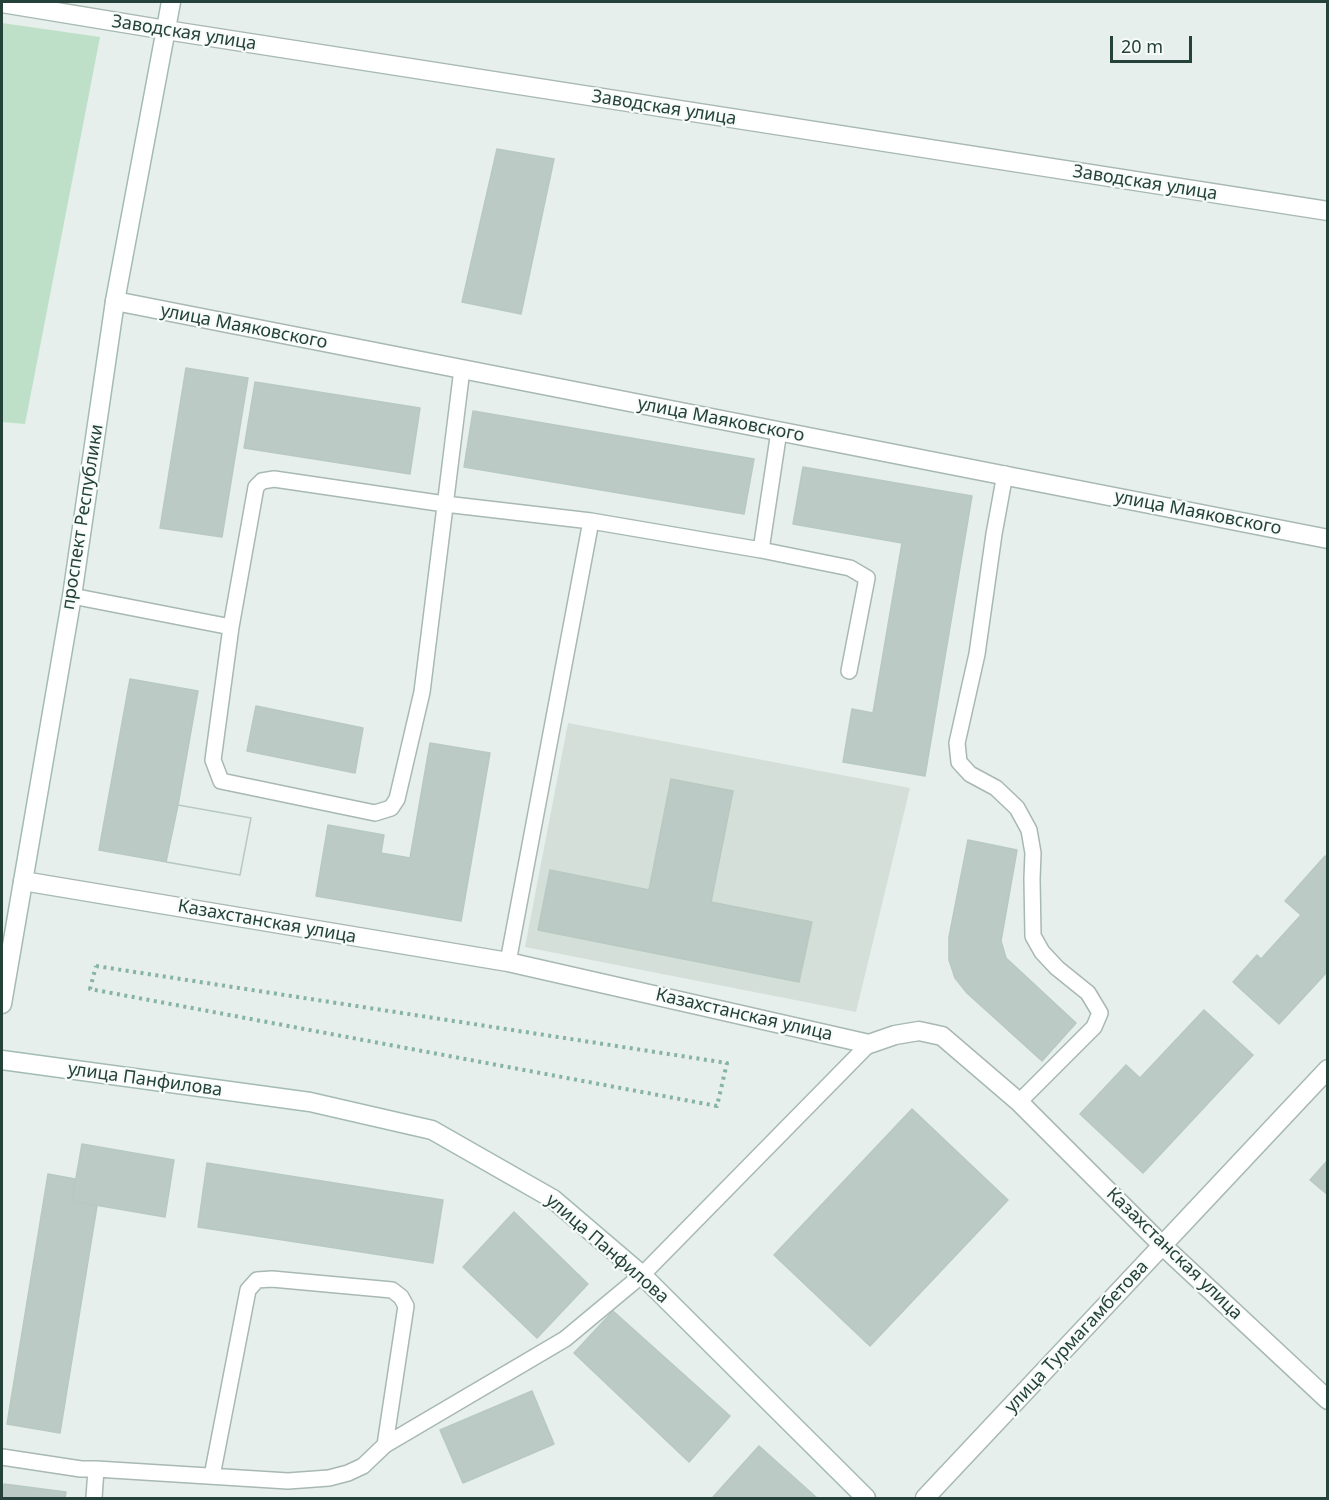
<!DOCTYPE html>
<html>
<head>
<meta charset="utf-8">
<style>
  body { margin:0 }
  #map { position:relative; width:1329px; height:1500px; overflow:hidden; background:#e6efeb; font-family:"Noto Sans",sans-serif }
  canvas { display:block }
  .frame { position:absolute; inset:0; border:3px solid #24423a; pointer-events:none }
  .scale { position:absolute; left:1110px; top:36px; width:82px; height:27px; box-sizing:border-box; border:3px solid #24423a; border-top:0; padding-left:8px; font-size:18px; line-height:21px; white-space:nowrap; color:#24423a; -webkit-text-stroke:4px #f7fbf9; paint-order:stroke }
</style>
</head>
<body>
<div id="map">
<canvas width="1329" height="1500"></canvas>
<div class="frame"></div>
<div class="scale">20 m</div>
</div>
<script>
const g = document.querySelector('canvas').getContext('2d');
g.lineJoin = 'round';
function fill(path, color) {
  g.fillStyle = color;
  g.fill(path, 'evenodd');
}
function poly(rows) {
  const path = new Path2D();
  for (const r of rows) {
    path.moveTo(r[0], r[1]);
    for (let i = 2; i < r.length; i += 2) path.lineTo(r[i], r[i + 1]);
  }
  return path;
}
function trace(path, color, width, dash) {
  g.strokeStyle = color;
  g.lineWidth = width;
  g.lineCap = dash ? 'butt' : 'round';
  g.setLineDash(dash || []);
  g.stroke(path);
}
function write(font, color, halo, rows, align = 'center') {
  g.font = font + ' "Noto Sans",sans-serif';
  g.lineWidth = 4.5;
  g.setLineDash([]);
  g.textBaseline = 'middle';
  g.strokeStyle = halo;
  g.fillStyle = color;
  for (const [text, x, y, turn = 0] of rows) {
    g.save();
    g.translate(x, y);
    g.rotate((+turn || 0) * Math.PI / 180);
    g.textAlign = isNaN(turn) ? turn : align;
    if (halo) g.strokeText(text, 0, 0);
    g.fillText(text, 0, 0);
    g.restore();
  }
}
fill(poly([
  [568,723,910,788,856,1012,525,947]
]), '#d4dfda');
fill(poly([
  [2,23,100,37,25,424,2,422]
]), '#bfe0c8');
const building = poly([
  [497,149,554,159,521,314,462,302,497,149],
  [186,368,248,378,222,537,160,528,186,368],
  [255,382,420,408,410,474,244,448,255,382],
  [473,411,754,459,744,514,464,467,473,411],
  [803,467,972,496,925,776,843,762,852,709,873,713,902,543,793,524,803,467],
  [130,679,198,691,178,805,251,818,240,875,99,850,130,679],
  [256,706,363,728,355,773,247,751,256,706],
  [430,743,490,753,461,921,316,896,328,825,384,835,381,853,410,858,430,743],
  [671,779,733,791,711,902,812,922,799,982,538,930,550,870,649,890,671,779],
  [178,805,251,818,240,875,166,862,178,805],
  [968,840,1017,850,1001,941,1006,958,1076,1023,1042,1061,967,993,955,978,949,960,949,937,968,840],
  [1325,856,1328,859,1328,971,1279,1024,1233,982,1257,955,1261,959,1301,915,1285,901,1325,856],
  [1204,1010,1253,1055,1143,1173,1080,1114,1126,1065,1140,1078,1204,1010],
  [912,1109,1008,1200,870,1346,774,1255,912,1109],
  [82,1144,174,1160,165,1217,72,1201,82,1144],
  [1328,1160,1328,1195,1310,1180,1328,1160],
  [207,1163,443,1200,433,1263,198,1227,207,1163],
  [48,1174,75,1179,72,1201,97,1206,60,1433,7,1424,48,1174],
  [514,1212,588,1284,537,1338,463,1267,514,1212],
  [613,1311,730,1416,689,1462,574,1353,613,1311],
  [532,1391,554,1444,463,1483,440,1430,532,1391],
  [759,1446,817,1498,715,1498,713,1497,759,1446],
  [4,1484,66,1492,65,1498,2,1498,4,1484]
]);
fill(building, '#bbcac4');
trace(building, '#b8c9c2', 1.5);
const lane = poly([
  [1005,474,994,534,977,654,957,743,959,762,970,774,996,788,1017,808,1029,830,1033,853,1032,879,1033,936,1042,952,1057,968,1088,993,1100,1013,1094,1027,1019,1102],
  [761,550,779,431],
  [72,596,231,627,213,760,221,781,375,813,391,808,397,799,422,692,462,369],
  [231,627,256,487,262,481,274,479,445,504,591,521],
  [508,962,591,521,761,550,850,568,867,578,849,671],
  [2,1457,81,1469,96,1469,94,1498],
  [96,1469,288,1481,329,1478,348,1473,363,1466,385,1445,565,1339,642,1275,869,1044],
  [212,1476,248,1290,257,1280,272,1279,392,1290,401,1297,406,1306,385,1445]
]);
const street = poly([
  [2,3,166,30,1328,211],
  [115,301,1328,539],
  [23,881,508,962,869,1044,895,1035,919,1031,942,1036,1019,1102,1163,1246,1328,1400],
  [925,1498,1328,1069]
]);
const secondary = poly([
  [2,1004,72,596,115,301,171,2],
  [2,1060,310,1102,432,1130,553,1199,642,1275,866,1498]
]);
trace(lane, '#a8b8b2', 18);
trace(street, '#a8b8b2', 21);
trace(secondary, '#a4bbb3', 21);
trace(poly([
  [96,966,727,1063,717,1106,90,989,96,966]
]), '#86b3a5', 4, [3, 4.5]);
trace(lane, '#fff', 15);
trace(street, '#fff', 18);
trace(secondary, '#fff', 18);
write('18px', '#24423a', '#f7fbf9', [
  ["Заводская улица",184,33,9],
  ["Заводская улица",664,108,9],
  ["Заводская улица",1145,183,9],
  ["улица Маяковского",244,327,11],
  ["улица Маяковского",721,420,11],
  ["улица Маяковского",1198,513,11],
  ["проспект Республики",83,517,-81],
  ["Казахстанская улица",267,922,10],
  ["Казахстанская улица",744,1015,13],
  ["улица Панфилова",145,1080,8],
  ["улица Панфилова",607,1249,41],
  ["Казахстанская улица",1174,1254,44],
  ["улица Турмагамбетова",1077,1337,-47]
]);
</script>
</body>
</html>
